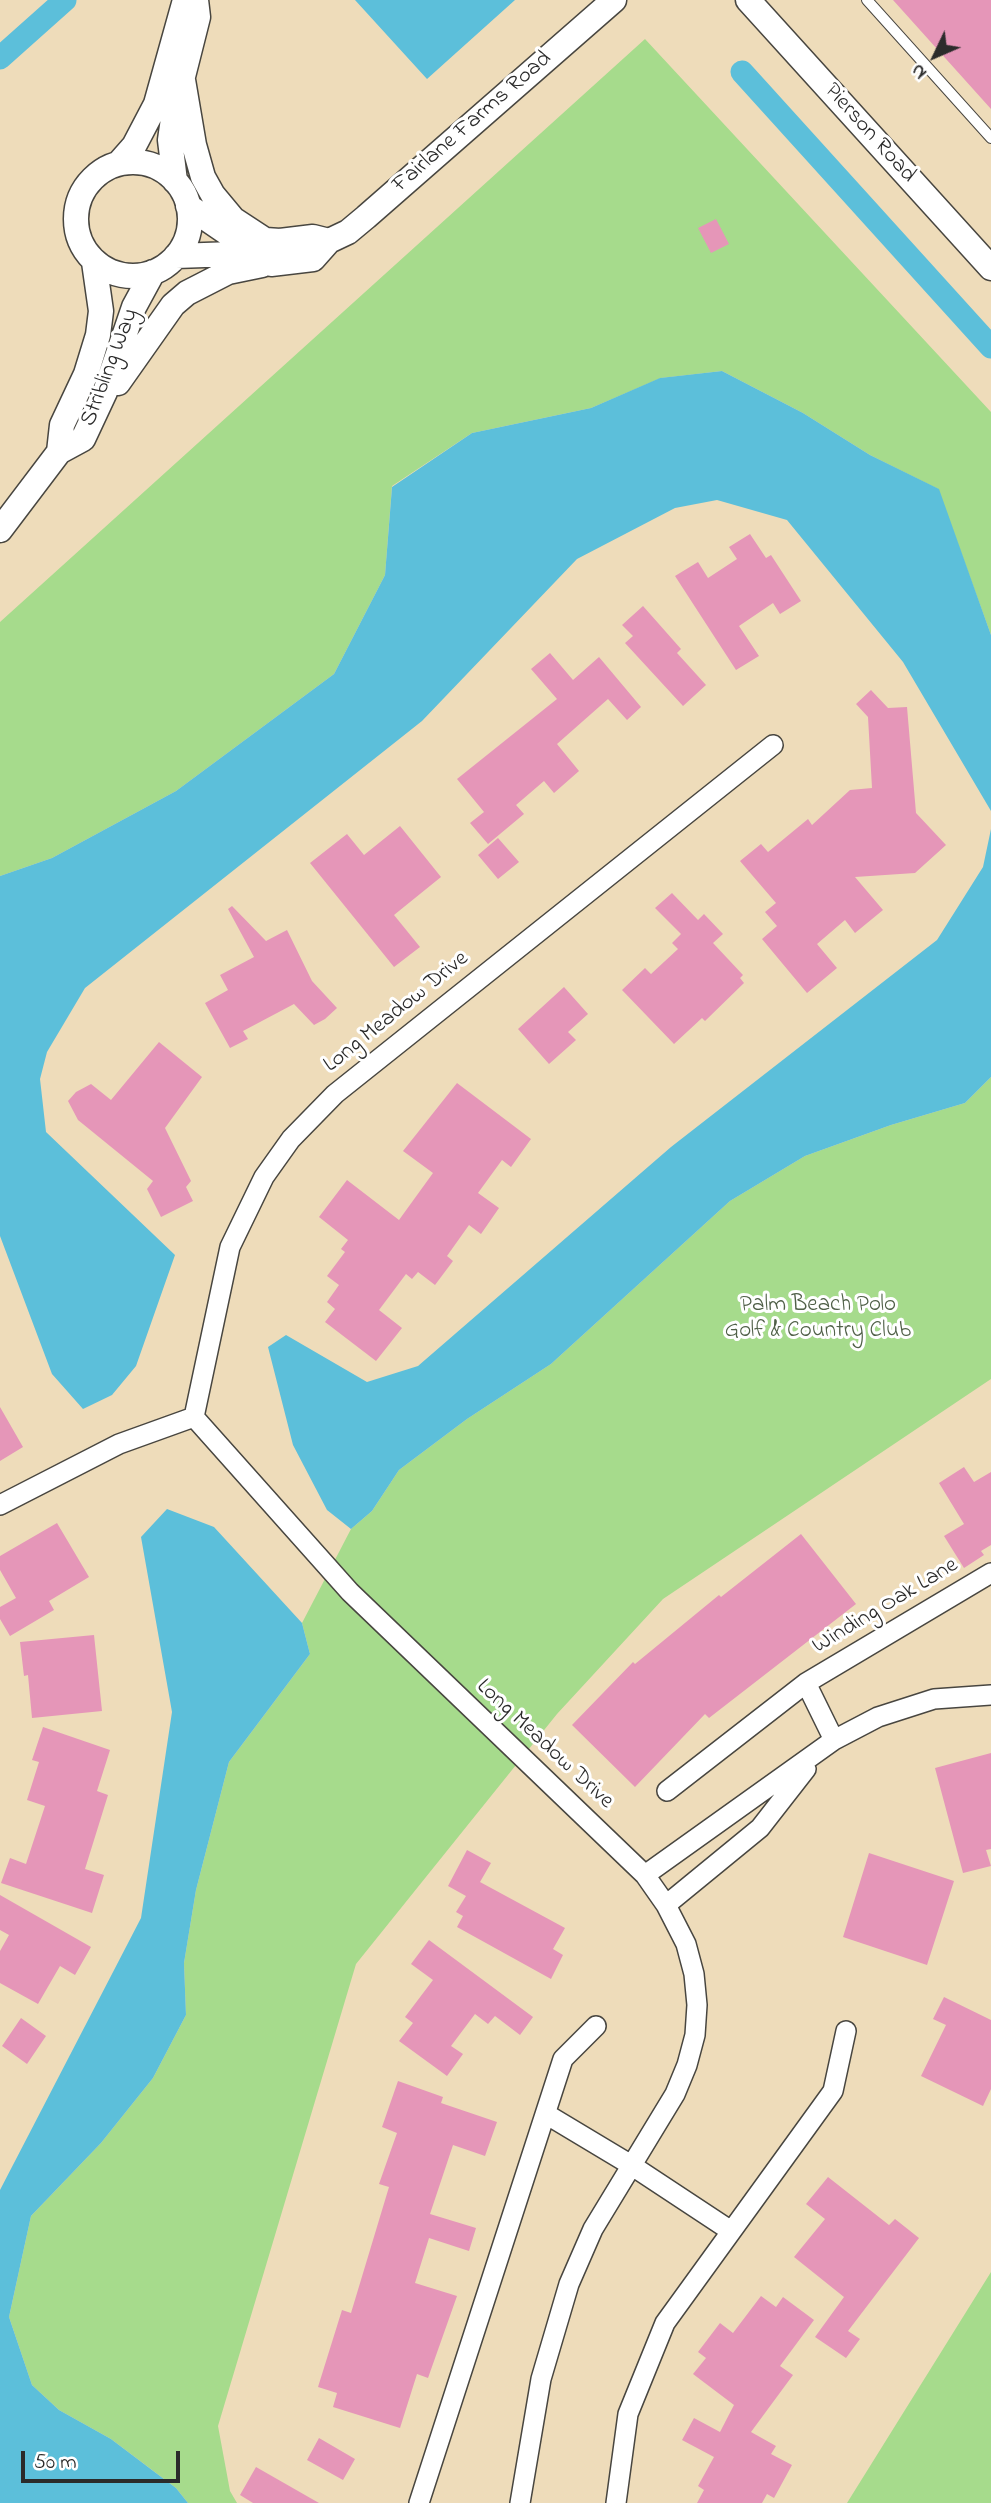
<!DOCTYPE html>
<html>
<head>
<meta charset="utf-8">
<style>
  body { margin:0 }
  #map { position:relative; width:991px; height:2503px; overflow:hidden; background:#eedcba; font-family:"Indie Flower",sans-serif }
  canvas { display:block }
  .north { position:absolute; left:900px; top:21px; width:70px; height:70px; -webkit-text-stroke:5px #fff; paint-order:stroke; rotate:226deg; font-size:19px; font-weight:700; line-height:28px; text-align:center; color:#2b2b2b }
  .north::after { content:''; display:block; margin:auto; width:24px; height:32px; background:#2b2b2b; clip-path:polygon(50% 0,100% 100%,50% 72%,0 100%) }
  .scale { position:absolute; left:21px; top:2451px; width:159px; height:32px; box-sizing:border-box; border:4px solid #2b2b2b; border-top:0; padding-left:9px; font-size:21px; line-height:24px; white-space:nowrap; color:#2b2b2b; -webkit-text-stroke:5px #fff; paint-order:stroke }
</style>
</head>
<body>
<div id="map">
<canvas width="991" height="2503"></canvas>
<div class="north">N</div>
<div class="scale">50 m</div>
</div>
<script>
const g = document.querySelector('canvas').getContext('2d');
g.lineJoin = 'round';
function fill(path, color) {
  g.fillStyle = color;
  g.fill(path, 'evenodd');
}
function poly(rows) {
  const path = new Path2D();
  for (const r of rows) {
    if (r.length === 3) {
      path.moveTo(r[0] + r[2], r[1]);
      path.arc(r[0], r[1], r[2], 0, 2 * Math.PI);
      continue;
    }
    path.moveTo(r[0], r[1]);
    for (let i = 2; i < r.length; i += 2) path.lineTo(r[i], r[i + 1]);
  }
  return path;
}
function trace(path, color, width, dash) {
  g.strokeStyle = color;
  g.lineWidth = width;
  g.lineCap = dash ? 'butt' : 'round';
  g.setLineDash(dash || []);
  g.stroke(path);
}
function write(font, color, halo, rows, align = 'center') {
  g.font = font + ' "Indie Flower",sans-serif';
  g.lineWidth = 6;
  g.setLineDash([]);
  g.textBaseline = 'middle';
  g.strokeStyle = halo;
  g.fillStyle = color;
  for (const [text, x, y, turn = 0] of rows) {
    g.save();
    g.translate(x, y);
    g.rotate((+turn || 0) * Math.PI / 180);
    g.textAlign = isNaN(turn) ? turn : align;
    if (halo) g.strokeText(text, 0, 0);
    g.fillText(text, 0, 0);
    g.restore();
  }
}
fill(poly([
  [645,39,991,412,991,635,938,489,870,455,803,413,722,371,661,378,591,408,472,433,392,486,385,575,334,674,176,791,52,858,0,876,0,622],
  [991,1077,991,1379,663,1599,557,1714,356,1964,218,2426,230,2491,237,2503,188,2503,176,2488,111,2439,59,2410,32,2385,9,2317,31,2216,101,2143,153,2078,186,2015,184,1963,196,1890,229,1762,310,1654,302,1623,351,1529,372,1511,399,1470,467,1419,551,1364,730,1201,805,1156,891,1125,965,1103],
  [991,2272,991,2503,847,2503]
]), '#a6db8c');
fill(poly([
  [355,0,515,0,427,79],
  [722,371,803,413,870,455,939,489,991,635,991,811,903,662,787,520,717,500,675,508,577,559,422,721,85,988,47,1052,40,1079,46,1132,175,1255,136,1366,112,1395,83,1409,52,1374,0,1236,0,876,52,858,176,791,334,674,385,575,392,487,472,433,591,408,660,378],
  [991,829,991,1077,965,1103,891,1125,805,1156,730,1201,551,1364,467,1419,399,1470,372,1511,351,1529,327,1510,293,1445,268,1347,286,1335,367,1382,418,1366,671,1147,937,940,983,867],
  [167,1509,214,1527,302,1623,310,1654,229,1762,196,1890,184,1963,186,2015,153,2078,101,2143,31,2216,9,2317,32,2385,59,2410,111,2439,152,2470,176,2488,188,2503,0,2503,0,2190,141,1918,172,1712,141,1537]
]), '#5cbfda');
trace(poly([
  [0,58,65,0],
  [742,72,991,347]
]), '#5cbfda', 23);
fill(poly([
  [893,0,991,0,991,109],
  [716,219,729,244,711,253,698,228],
  [750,534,766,558,771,555,801,601,780,614,773,603,739,626,759,656,736,670,675,576,698,562,708,578,737,559,729,547],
  [643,606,681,649,677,653,706,685,683,706,625,643,633,636,622,625],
  [550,653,573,680,599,657,641,707,627,720,608,699,557,744,579,771,554,793,544,781,516,805,524,814,488,844,470,823,484,812,457,779,557,699,531,669],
  [871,690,888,708,907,707,916,813,946,845,915,873,855,877,883,910,855,933,845,920,817,944,837,968,807,993,762,939,777,926,765,912,776,903,740,861,761,844,768,852,808,819,812,825,850,790,872,788,868,717,856,704],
  [400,826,441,877,394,915,420,947,394,967,310,863,347,834,364,855],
  [498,838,519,862,498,879,478,855],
  [672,893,698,920,704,914,723,934,713,943,743,975,740,978,744,983,705,1021,702,1018,674,1044,622,990,645,968,651,974,678,949,672,943,681,934,655,908],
  [232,906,266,941,287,930,312,981,337,1008,325,1019,314,1025,294,1004,243,1031,248,1039,230,1048,205,1003,228,990,220,975,254,957,228,909],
  [564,987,588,1014,568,1032,576,1040,549,1064,518,1029],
  [159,1042,202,1077,165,1128,191,1181,186,1187,193,1201,161,1217,147,1189,153,1181,78,1120,68,1101,76,1092,91,1084,111,1100],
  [457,1083,531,1139,511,1167,502,1160,478,1193,499,1208,481,1234,469,1225,447,1256,453,1261,435,1285,418,1272,412,1279,406,1274,379,1310,402,1328,376,1361,325,1322,335,1309,327,1302,339,1285,327,1276,345,1252,341,1249,348,1240,319,1217,347,1180,399,1220,433,1173,403,1151],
  [0,1407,23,1447,0,1461],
  [964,1467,974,1482,991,1472,991,1545,981,1551,984,1555,964,1568,944,1536,964,1524,939,1483],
  [57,1523,89,1577,49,1601,54,1610,10,1636,0,1619,0,1607,16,1598,0,1570,0,1556],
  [801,1534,856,1604,709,1718,705,1714,635,1787,572,1725,633,1662,635,1664,719,1595,721,1597],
  [94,1635,102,1711,32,1718,28,1675,24,1676,20,1642],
  [43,1727,110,1750,97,1791,108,1795,85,1869,104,1875,92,1913,1,1883,10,1858,26,1864,45,1806,27,1800,39,1762,32,1760],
  [991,1753,991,1849,986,1850,991,1866,963,1873,935,1768],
  [467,1850,491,1863,480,1882,565,1928,553,1949,563,1955,551,1979,457,1927,463,1916,456,1912,466,1896,448,1886],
  [869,1853,954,1881,927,1965,843,1937],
  [0,1895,91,1947,75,1975,60,1966,38,2004,0,1983,0,1951,9,1935,0,1930],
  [429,1940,533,2017,520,2035,495,2016,488,2024,475,2014,451,2046,463,2054,447,2076,399,2041,413,2023,405,2017,433,1980,411,1964],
  [944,1997,991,2020,991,2089,983,2106,921,2076,946,2025,933,2019],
  [21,2018,46,2036,27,2064,2,2046],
  [398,2081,443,2097,441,2103,497,2122,485,2156,453,2145,430,2214,476,2228,469,2251,429,2238,415,2283,457,2296,428,2378,417,2374,400,2428,333,2407,337,2393,318,2387,342,2310,351,2313,389,2187,379,2184,397,2133,382,2127],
  [828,2177,889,2225,895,2219,919,2238,848,2331,860,2339,846,2358,815,2337,844,2297,794,2257,825,2219,806,2204],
  [761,2296,776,2307,783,2297,814,2320,780,2366,793,2375,751,2432,776,2446,771,2454,792,2465,774,2498,767,2494,762,2503,697,2503,704,2490,698,2486,714,2457,682,2440,694,2418,720,2432,734,2405,693,2374,706,2358,698,2352,720,2323,733,2333],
  [319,2438,355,2459,343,2480,307,2460],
  [256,2467,319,2503,253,2503,240,2495]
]), '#e596b8');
const service = poly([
  [867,0,991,138]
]);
const minor = poly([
  [0,1505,119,1444,194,1417],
  [806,1683,834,1740],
  [667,1791,806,1683,991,1573],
  [645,1875,834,1740,878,1717,934,1699,991,1695],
  [666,1905,760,1828,806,1769],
  [546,2114,631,2165,731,2231],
  [419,2503,563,2059,596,2026],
  [520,2503,541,2379,569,2284,593,2229,675,2094,687,2065,695,2035,697,2005,694,1974,686,1944,666,1905,645,1875,350,1592,194,1417,230,1247,264,1177,291,1139,335,1094,773,745],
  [616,2503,628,2414,665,2323,833,2091,846,2031]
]);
const tertiary = poly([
  [748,0,991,268],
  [183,80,194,145,203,177,213,195,233,219,265,240],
  [133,219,57],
  [119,163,134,146,156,104,185,0],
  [175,181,170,140,174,112,198,17,196,0],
  [188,206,226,232,251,239,280,241,313,237,329,241],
  [176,256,233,254,271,264,313,259,329,241,348,232,366,217,614,0],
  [118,383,173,305,187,293,228,272,262,265],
  [59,452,62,425,86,374,98,335,101,311,94,262],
  [0,530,59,452,83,439,105,392,134,307,153,272]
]);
trace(service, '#484640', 12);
trace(minor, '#484640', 22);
trace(tertiary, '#484640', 27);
trace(service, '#fff', 10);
trace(minor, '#fff', 19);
trace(tertiary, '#fff', 24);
write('23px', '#2b2b2b', '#fff', [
  ["Fairlane Farms Road",473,123,-41],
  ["Pierson Road",869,134,48],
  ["Stribling Way",111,368,-69],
  ["Long Meadow Drive",397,1013,-39],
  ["Winding Oak Lane",886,1607,-31],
  ["Long Meadow Drive",544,1745,43]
]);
write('23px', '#506048', '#fff', [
  ["Palm Beach Polo",818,1306],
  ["Golf & Country Club",818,1332]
]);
</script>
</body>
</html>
